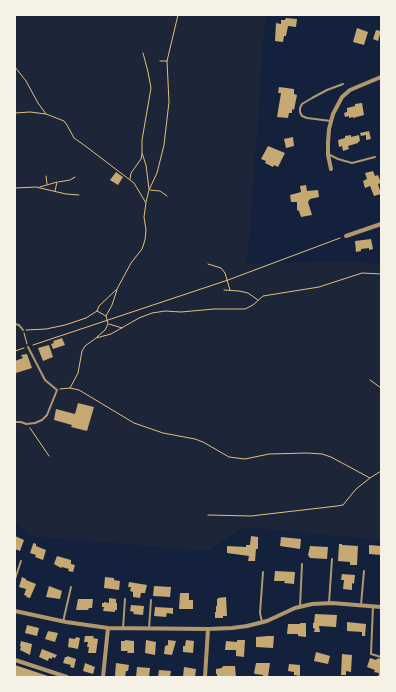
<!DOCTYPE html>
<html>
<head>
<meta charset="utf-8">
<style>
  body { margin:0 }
  #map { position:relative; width:396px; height:692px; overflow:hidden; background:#14213d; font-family:"Roboto Condensed",sans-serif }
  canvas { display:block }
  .frame { position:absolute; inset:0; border:16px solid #f6f1e7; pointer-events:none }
</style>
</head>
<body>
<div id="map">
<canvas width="396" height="692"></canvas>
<div class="frame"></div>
</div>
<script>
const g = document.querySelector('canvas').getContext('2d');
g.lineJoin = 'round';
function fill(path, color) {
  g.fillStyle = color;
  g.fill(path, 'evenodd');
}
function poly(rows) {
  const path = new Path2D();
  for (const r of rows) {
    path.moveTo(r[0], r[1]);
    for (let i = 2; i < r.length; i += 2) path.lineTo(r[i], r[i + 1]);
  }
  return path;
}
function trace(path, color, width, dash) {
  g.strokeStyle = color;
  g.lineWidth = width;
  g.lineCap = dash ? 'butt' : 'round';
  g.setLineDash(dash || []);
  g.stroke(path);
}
fill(poly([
  [15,15,266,15,262,55,257,133,247,264,356,261,381,265,381,540,244,527,208,551,31,536,15,523]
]), '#1d2539');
fill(poly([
  [286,18,297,19,296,27,288,26,286,36,284,36,283,42,275,41,276,23,281,24,281,20,285,20],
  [357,28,368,32,364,45,353,42],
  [376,30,381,31,378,41,373,39],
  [279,87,294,89,294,94,297,95,294,110,292,109,292,113,289,113,288,118,277,117,281,93,278,93],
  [362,103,364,115,353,118,353,117,349,118,349,116,345,117,344,113,347,112,347,108,355,106,355,104],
  [369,131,371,139,366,140,366,135,361,136,360,133],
  [351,135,351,137,359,135,360,141,358,142,358,143,348,146,349,149,343,151,342,146,339,147,338,140,345,138,345,136],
  [293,137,294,146,286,148,284,139],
  [268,146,285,153,278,167,274,165,273,167,265,163,266,161,261,159],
  [373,171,375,176,378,175,381,183,378,184,381,194,374,196,370,186,365,188,363,181,367,179,365,173],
  [116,172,123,177,118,185,110,180],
  [306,185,307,191,318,190,319,197,310,199,308,202,312,215,301,217,299,211,297,210,297,202,291,202,290,195,301,192,300,186],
  [371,239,373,249,369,250,369,248,361,249,361,251,356,252,355,241],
  [62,338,65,345,53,349,51,344,54,343,53,341],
  [49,345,53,357,43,361,38,348],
  [27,354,32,368,16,373,15,369,15,361,23,358,21,355],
  [78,403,94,407,87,431,71,427,72,425,54,420,56,409,75,414],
  [15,536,24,540,20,551,15,549],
  [251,536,258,537,258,549,256,549,255,561,248,561,249,556,227,553,227,546,246,547,246,545,250,545],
  [281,537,301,539,300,549,280,546],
  [34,543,36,544,36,546,46,550,43,560,35,557,36,555,30,553,33,544],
  [339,544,342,544,342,545,358,546,357,565,350,565,350,562,338,561],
  [369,545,381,546,381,555,369,554],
  [310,546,328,547,327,559,310,558,308,555],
  [57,556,71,560,71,564,75,565,73,572,68,571,69,569,62,567,61,568,54,564],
  [275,571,295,572,294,584,284,583,285,581,274,581],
  [342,574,355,575,354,584,352,583,352,590,343,589,344,580,341,580],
  [22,577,26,579,26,580,36,584,30,598,26,597,27,596,24,595,26,589,19,587],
  [105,577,114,578,114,580,120,581,119,590,104,588],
  [129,582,147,585,145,593,141,593,140,598,133,597,133,592,130,591,131,587,128,587],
  [49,586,62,591,60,599,46,597],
  [154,586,171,587,170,597,153,596],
  [180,593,189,593,189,600,193,600,193,609,179,609],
  [226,597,227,616,223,616,223,618,215,618,215,612,216,612,216,606,217,606,217,599,218,599,218,598],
  [109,598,116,599,116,603,117,603,117,610,115,610,115,612,103,611,104,607,102,607,102,603,104,603,104,602,109,603],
  [78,599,93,599,92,608,89,608,88,610,76,610],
  [131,605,144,606,143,615,133,614,134,612,130,611],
  [155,607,173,608,173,614,167,613,166,617,154,616],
  [315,614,337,615,336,627,319,626,320,632,314,632,315,629,313,628,313,623,314,623],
  [347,622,366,624,365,636,362,636,362,632,347,631],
  [300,623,306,623,306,637,298,636,298,634,287,634,288,624,300,624],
  [27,625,39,628,37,636,25,633],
  [48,631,58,633,55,642,45,639],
  [85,636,94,636,93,638,98,639,96,653,88,653,89,647,87,647,88,642,84,642],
  [268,636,274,636,273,648,256,647,256,637],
  [76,637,80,638,78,649,68,647,69,638,75,639],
  [125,640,134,641,134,653,127,653,128,651,121,651,121,641,125,641],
  [146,640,156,642,155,655,145,653],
  [168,640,176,641,172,655,164,654,165,646,168,645],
  [186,640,194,641,193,653,183,652,183,646,185,646],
  [237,640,245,640,244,657,236,656,236,650,225,650,226,641,237,642],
  [21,641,32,644,30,655,20,650,21,646,20,646],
  [42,649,57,655,55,658,52,657,52,659,49,658,48,661,39,657],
  [316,652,330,656,328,664,314,661],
  [342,654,352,655,351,672,346,671,346,675,341,675],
  [67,656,76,659,74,668,70,667,71,665,63,663,65,657,67,657],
  [370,658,376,660,378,658,380,659,380,661,381,661,381,677,378,677,379,673,374,672,375,670,367,667],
  [85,663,95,667,93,674,83,671],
  [116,663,129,665,128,671,126,671,125,677,115,676],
  [256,663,270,663,268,677,263,677,263,675,255,674,254,673],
  [289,664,300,665,300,676,294,675,294,672,288,671],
  [15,665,51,677,15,677],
  [223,666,235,666,236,677,222,677,222,676,217,676,217,674,216,674,216,669,222,668],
  [137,667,150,668,149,677,136,677],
  [184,667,196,669,195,677,183,677],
  [159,670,171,671,170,677,158,677]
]), '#c6a872');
trace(poly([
  [143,53,148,72,151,88,142,140,142,153,146,165,149,189],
  [160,61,167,61,178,15],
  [15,67,26,81,38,103,46,114],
  [15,113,30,112,46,114,64,121,67,125,74,138,84,145,134,183,146,203,144,217,146,230,145,240,142,249,131,263,117,289,99,306,97,311,86,318,65,325,46,329,26,330],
  [46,176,47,184],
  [130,179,131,173,141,159,142,154],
  [58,182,70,180,75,177],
  [40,187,57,182,55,191],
  [15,188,36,187,66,194,79,195],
  [150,190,160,191,167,196],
  [146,202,149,190,157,173,164,145,169,102,167,61],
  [208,264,221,268,225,273,230,290],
  [224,290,239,291,248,293,258,300],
  [97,311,106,316,108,324,105,330,97,337],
  [106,316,112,305,117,290],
  [109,324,122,328],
  [24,333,27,344],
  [33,345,228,280,340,238],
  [15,351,24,348],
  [370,380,381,388],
  [70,388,78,373,82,351,85,346,96,338,111,334,139,318,152,313,165,311,181,312,214,309,245,309,253,305,263,296,319,287,362,273,381,274],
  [60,389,70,388,79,390,134,423,163,433,195,439,203,442,229,457,245,459,269,454,307,453,322,454,331,457,370,478,381,471],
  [30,428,49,456],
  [208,515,251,516,337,506,343,505,356,489,370,478]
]), '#e5c07b', 1);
trace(poly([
  [331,121,307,118,302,116,300,112,300,108,302,104,312,98,327,90,343,84],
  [330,155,338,159,352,163,375,157],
  [15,324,19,325,23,330],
  [15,422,21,422,26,424,35,423,42,420,47,415,57,390,45,380,28,347],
  [15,579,21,561],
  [329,603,332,559],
  [361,605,364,571],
  [373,606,371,654,381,657],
  [300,607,302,564],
  [63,622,71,587],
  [262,622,260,613,263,572],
  [123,628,125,599],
  [149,629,151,600]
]), '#b1986c', 2);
trace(poly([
  [331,169,328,155,328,143,329,129,333,114,342,97,350,90,381,77],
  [346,236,381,224],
  [15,611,66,622,108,628,208,629,232,628,247,626,267,621,295,608,312,604,332,603,381,607],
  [15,660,67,677],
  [103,677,108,628],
  [205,677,208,629]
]), '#b1986c', 4);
</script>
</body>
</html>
